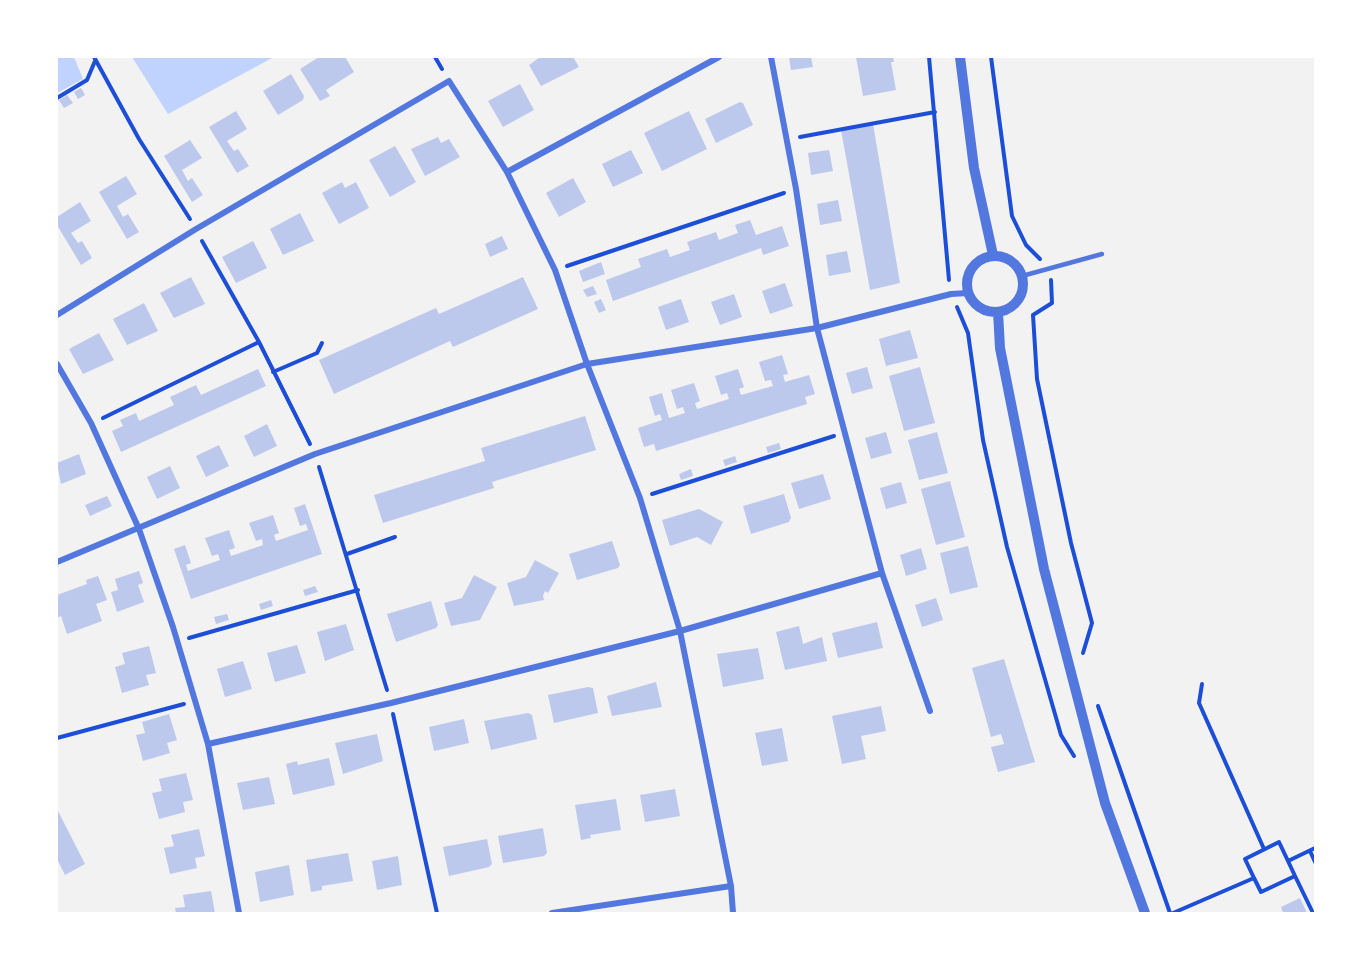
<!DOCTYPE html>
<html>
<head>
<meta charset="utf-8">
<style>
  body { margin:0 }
  #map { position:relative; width:1372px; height:970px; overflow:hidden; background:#f2f2f2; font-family:Cabin,sans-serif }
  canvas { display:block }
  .frame { position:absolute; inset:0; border:58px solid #fff; pointer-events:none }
</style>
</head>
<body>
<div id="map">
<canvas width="1372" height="970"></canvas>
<div class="frame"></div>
</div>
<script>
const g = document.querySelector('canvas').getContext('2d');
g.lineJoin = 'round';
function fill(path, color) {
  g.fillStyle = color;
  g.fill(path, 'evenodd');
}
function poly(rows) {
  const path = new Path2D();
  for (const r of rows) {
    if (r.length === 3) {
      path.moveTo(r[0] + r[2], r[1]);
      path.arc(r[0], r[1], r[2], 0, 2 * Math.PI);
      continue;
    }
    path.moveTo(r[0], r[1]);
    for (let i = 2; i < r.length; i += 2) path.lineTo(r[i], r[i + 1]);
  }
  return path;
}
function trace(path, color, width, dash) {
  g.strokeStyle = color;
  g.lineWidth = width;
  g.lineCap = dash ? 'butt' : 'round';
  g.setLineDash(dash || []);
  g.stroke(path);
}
fill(poly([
  [57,57,74,57,83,79,57,93],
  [132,57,274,57,168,114]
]), '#bfd3fe');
fill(poly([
  [319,57,345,57,354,72,326,90,330,96,320,101,300,69],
  [540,57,573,57,579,67,541,86,529,65],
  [789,57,811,57,813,67,791,70],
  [856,57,893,57,894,62,891,62,896,90,863,96],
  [291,74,304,96,303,100,278,115,263,91],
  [520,84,534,110,503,127,488,101],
  [81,88,85,95,78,99,74,92],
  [67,95,73,103,64,108,59,100],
  [740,102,743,103,753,125,716,143,705,119],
  [236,111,247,129,227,141,234,151,238,149,249,166,237,173,209,127],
  [689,111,707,149,662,171,644,133],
  [873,124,900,283,870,290,841,130],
  [438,137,441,143,449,139,460,157,425,176,411,149],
  [190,140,202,158,182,170,188,181,192,178,203,195,192,202,164,156],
  [395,146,416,182,390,197,369,160],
  [631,150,643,173,613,187,602,164],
  [829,150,833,171,811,175,808,153],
  [126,176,137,194,117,206,123,217,128,214,139,232,127,239,99,192],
  [573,178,586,202,559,217,546,193],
  [342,182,345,188,356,182,369,208,339,224,322,193],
  [838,200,842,221,820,225,817,204],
  [80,202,91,221,71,233,78,243,82,241,92,258,81,265,57,225,57,217],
  [300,213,314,241,283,255,270,229],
  [750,220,756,235,782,226,789,246,763,255,761,248,613,301,606,280,641,267,638,259,667,249,670,257,690,250,687,242,716,232,719,240,738,233,735,225],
  [502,236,508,249,490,257,485,244],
  [253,241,267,268,236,283,222,257],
  [847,251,851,272,829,276,826,255],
  [601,262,605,274,583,282,579,271],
  [191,277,205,304,174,318,160,293],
  [523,277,538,309,453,347,450,341,334,394,319,360,436,308,439,314],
  [785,283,793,306,770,314,762,291],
  [593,286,597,294,587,297,583,290],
  [734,294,742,317,720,325,711,302],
  [601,299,606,310,599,313,594,302],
  [681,299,689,322,666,330,658,307],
  [144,303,158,331,127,345,113,319],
  [910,330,918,358,886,366,879,339],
  [99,333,114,360,83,374,69,349],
  [782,355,788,374,783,375,785,382,809,375,815,394,805,397,807,404,656,451,654,444,644,447,638,428,662,420,660,414,655,416,649,397,662,393,669,418,685,413,683,407,677,409,671,390,694,383,700,401,695,403,697,409,729,399,727,393,721,395,715,376,738,369,744,387,739,389,741,395,773,386,771,380,765,381,759,362],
  [867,367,873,388,852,394,846,373],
  [920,367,935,423,904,431,889,376],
  [258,369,266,386,121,452,112,431,123,426,120,420,136,413,139,421,174,405,170,397,196,385,201,395],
  [585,416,596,450,492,482,494,488,383,523,374,495,485,461,481,448],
  [267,424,277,446,254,457,244,436],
  [886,432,892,453,871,459,865,438],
  [937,432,948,473,919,480,908,440],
  [779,443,781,449,768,453,766,447],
  [219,445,229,466,206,477,196,456],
  [79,454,86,474,61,484,57,463],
  [735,456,737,462,725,466,723,460],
  [170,466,180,488,157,499,147,477],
  [691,469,693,476,681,480,679,474],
  [823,474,831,499,799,509,791,483],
  [950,481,965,537,936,545,921,489],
  [901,482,907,503,886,509,880,488],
  [784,494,791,518,789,522,751,534,743,506],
  [107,496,112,506,90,516,85,505],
  [305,504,322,554,191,599,174,549,185,545,191,563,186,565,188,571,220,560,218,554,212,556,205,538,229,530,235,548,229,550,231,556,263,545,262,539,256,541,249,523,273,515,279,533,274,535,276,541,308,530,306,524,300,526,294,508],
  [699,509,723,522,711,545,697,537,670,546,662,520],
  [612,541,620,565,618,568,577,580,569,554],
  [968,546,978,587,950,594,940,553],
  [921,548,927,569,906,576,900,555],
  [535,560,559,573,548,593,545,591,543,596,544,600,514,606,507,583,526,577],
  [139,571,143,583,138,585,144,602,117,612,111,592,118,590,115,579],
  [474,575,497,587,480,620,451,626,444,603,462,598],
  [98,576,107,600,96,604,102,621,67,634,61,616,57,618,57,595,87,584,86,580],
  [315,586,318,592,305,596,303,590],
  [936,598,943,620,922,627,915,605],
  [271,600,273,606,261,610,259,604],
  [431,601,438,625,436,628,396,642,387,614],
  [227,614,229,620,216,624,214,617],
  [877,622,883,648,838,658,832,633],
  [346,624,354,650,325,661,317,632],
  [799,626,803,644,822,637,827,661,785,670,776,632],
  [297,645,306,673,275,682,267,653],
  [149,646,156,673,146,675,149,685,122,693,115,667,125,664,122,653],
  [758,648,764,679,723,687,717,654],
  [1004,659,1035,762,998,772,991,747,1004,744,1001,734,991,737,972,668],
  [243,661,252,689,225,697,217,669],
  [656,682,662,707,612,716,607,696],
  [588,687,593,688,598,713,554,723,548,695],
  [881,706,886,731,861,736,866,759,842,764,832,716],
  [528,713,532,715,537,739,491,750,484,721],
  [169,714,177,740,167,743,170,753,143,761,136,735,145,733,142,722],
  [464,719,469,743,434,751,429,727],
  [782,728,788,761,762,766,755,733],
  [377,734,383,761,343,774,335,743],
  [329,758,335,785,293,795,286,764,297,761,298,765],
  [186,773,193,800,183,802,185,812,159,819,152,793,162,791,159,779],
  [269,777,275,804,243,810,237,783],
  [675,789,680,816,645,822,640,795],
  [616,799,621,830,590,835,591,838,581,840,575,805],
  [57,809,85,864,65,875,57,859],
  [543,828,547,853,544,856,503,863,498,836],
  [199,829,205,856,195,858,197,868,170,874,164,848,174,846,171,835],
  [487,839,492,864,489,867,449,876,443,847],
  [348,853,353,881,322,886,322,890,311,892,306,860],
  [398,856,402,885,377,890,372,861],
  [289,865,294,895,260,902,255,872],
  [211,891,215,913,176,913,175,908,185,907,183,895],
  [1300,898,1307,913,1283,913,1281,907]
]), '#bdc9ec');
trace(poly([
  [94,57,139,139,190,219],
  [435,57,442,69],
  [929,57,949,280],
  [991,57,1012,216,1026,245,1040,259],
  [57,98,87,80,95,61],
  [800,137,935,112],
  [202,241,259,342,310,444],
  [567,266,784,193],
  [1051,280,1052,303,1033,315,1037,379,1071,543,1092,623,1083,653],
  [957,307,968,333,983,440,1007,547,1061,735,1074,756],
  [273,372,317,353,322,343],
  [103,418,259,342],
  [319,467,387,690],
  [652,494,834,436],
  [347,554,395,537],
  [189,638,358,590],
  [1202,684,1199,703,1264,849],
  [1098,706,1170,913],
  [393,714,437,913],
  [57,738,184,704],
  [1310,851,1315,862],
  [1295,876,1313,913],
  [1254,878,1245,859,1279,842,1288,861],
  [1173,913,1254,878,1261,892,1295,876,1288,861,1315,848]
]), '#1d4ed8', 4);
trace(poly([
  [1022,276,1102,254]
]), '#5277de', 4.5);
trace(poly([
  [771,57,796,189,817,328,882,573,930,711],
  [507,172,719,57],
  [57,315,196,229,449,81,507,172,555,270,587,364,640,498,680,631,731,886,733,913],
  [57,364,91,423,139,529,173,627,208,744,239,913],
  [57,562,315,454,587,364,817,328,951,294,968,293],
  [208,744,391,703,680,631,882,573],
  [552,913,731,886]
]), '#5277de', 6);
trace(poly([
  [960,57,974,168,993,255],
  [995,284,28],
  [998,312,1000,348,1044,569,1105,803,1145,913]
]), '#5277de', 10);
</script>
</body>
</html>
